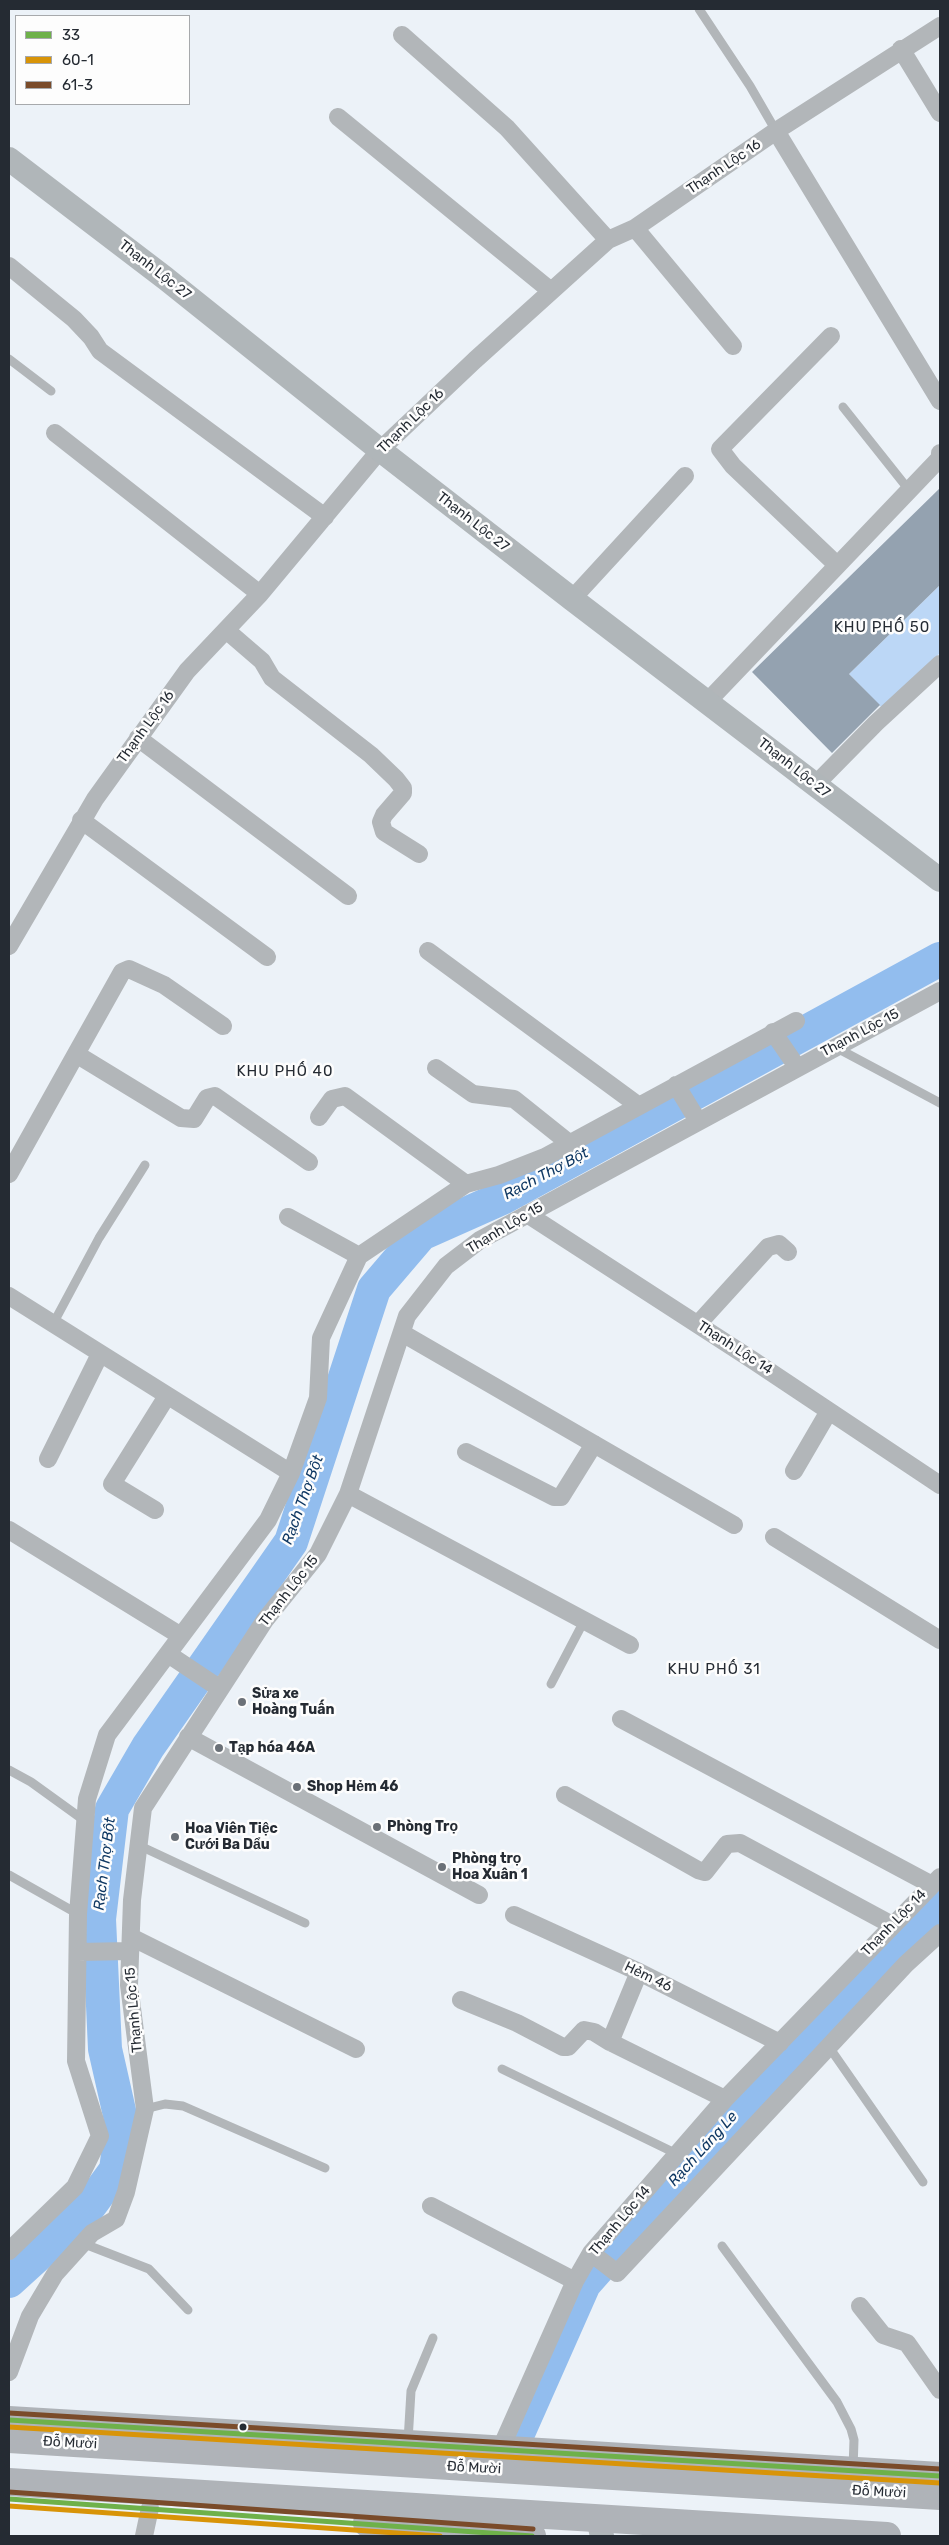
<!DOCTYPE html>
<html>
<head>
<meta charset="utf-8">
<style>
  body { margin:0 }
  #map { position:relative; width:949px; height:2545px; overflow:hidden; background:#ecf2f8; font-family:Rubik,sans-serif }
  canvas { display:block }
  .frame { position:absolute; inset:0; border:10px solid #252b33; pointer-events:none }
  .legend { position:absolute; left:15px; top:15px; width:175px; height:90px; box-sizing:border-box; background:#fdfdfd; border:1px solid #a7a9ac; margin:0; padding:6px 9px; list-style:none; font-size:15px; color:#252b33 }
  .legend li { display:flex; align-items:center; gap:10px; height:25px }
  .legend b { width:25px; border:1px solid #a7a9ac }
</style>
</head>
<body>
<div id="map">
<canvas width="949" height="2545"></canvas>
<div class="frame"></div>
<ul class="legend">
<li><b style="height:6px;background:#6eb14a"></b>33</li>
<li><b style="height:6px;background:#d89408"></b>60-1</li>
<li><b style="height:6px;background:#7a4b2a"></b>61-3</li>
</ul>
</div>
<script>
const g = document.querySelector('canvas').getContext('2d');
g.lineJoin = 'round';
function fill(path, color) {
  g.fillStyle = color;
  g.fill(path, 'evenodd');
}
function poly(rows) {
  const path = new Path2D();
  for (const r of rows) {
    path.moveTo(r[0], r[1]);
    for (let i = 2; i < r.length; i += 2) path.lineTo(r[i], r[i + 1]);
  }
  return path;
}
function trace(path, color, width, dash) {
  g.strokeStyle = color;
  g.lineWidth = width;
  g.lineCap = dash ? 'butt' : 'round';
  g.setLineDash(dash || []);
  g.stroke(path);
}
function write(font, color, halo, rows, align = 'center') {
  g.font = font + ' Rubik,sans-serif';
  g.lineWidth = 5;
  g.setLineDash([]);
  g.textBaseline = 'middle';
  g.strokeStyle = halo;
  g.fillStyle = color;
  for (const [text, x, y, turn = 0] of rows) {
    g.save();
    g.translate(x, y);
    g.rotate((+turn || 0) * Math.PI / 180);
    g.textAlign = isNaN(turn) ? turn : align;
    if (halo) g.strokeText(text, 0, 0);
    g.fillText(text, 0, 0);
    g.restore();
  }
}
fill(poly([
  [940,585,940,653,883,709,849,674]
]), '#bcd7f6');
trace(poly([
  [9,2281,85,2212,116,2170,122,2124,105,2049,99,1919,112,1809,148,1747,291,1542,374,1289,421,1234,502,1198,940,959],
  [518,2433,584,2284,747,2100,940,1902]
]), '#92bdee', 34);
fill(poly([
  [940,488,940,585,849,674,880,705,832,753,752,672]
]), '#94a2b0');
trace(poly([
  [699,9,750,86,776,131],
  [9,359,51,391],
  [843,407,909,490],
  [835,1047,940,1103],
  [53,1324,99,1238,145,1165],
  [551,1684,584,1621],
  [9,1770,31,1782,85,1821],
  [138,1845,305,1923],
  [9,1875,78,1914],
  [829,2047,923,2182],
  [502,2069,677,2154],
  [145,2109,165,2104,183,2106,325,2168],
  [82,2243,149,2269,188,2310],
  [722,2246,837,2402,851,2429,854,2440,853,2469],
  [408,2441,411,2391,433,2338]
]), '#b2b6b9', 9);
trace(poly([
  [402,35,507,128,608,240],
  [901,49,940,113],
  [338,117,551,291],
  [776,131,940,401],
  [635,228,733,346],
  [9,266,74,319,91,337,100,351,325,517],
  [831,336,720,449,733,466,837,565],
  [55,433,260,594],
  [572,599,685,476],
  [226,630,262,661,272,678,371,755,396,779,403,788,403,793,384,815,381,822,384,832,419,854],
  [708,701,940,458,940,453],
  [138,738,348,896],
  [815,785,876,723,940,664],
  [81,820,267,957],
  [9,946,95,799,187,671,260,594,380,450,475,360,608,240,635,228,776,131,940,26],
  [428,951,639,1106],
  [773,1032,797,1067],
  [76,1054,122,972,129,969,164,985,223,1026],
  [436,1068,473,1094,514,1099,569,1143],
  [676,1085,698,1121],
  [319,1117,332,1099,345,1096,466,1184],
  [9,1174,76,1054,181,1118,194,1119,207,1098,215,1096,309,1162],
  [527,1214,754,1361,940,1485],
  [288,1217,359,1256],
  [9,1296,291,1473],
  [698,1324,768,1247,779,1244,788,1252],
  [402,1333,734,1525],
  [466,1452,554,1497,561,1497,594,1444],
  [48,1459,100,1354],
  [794,1471,829,1411],
  [348,1494,630,1645],
  [155,1510,112,1484,167,1396],
  [9,1530,181,1636],
  [774,1537,940,1640],
  [168,1654,219,1688],
  [621,1719,932,1885],
  [188,1737,479,1895],
  [565,1795,698,1870,705,1872,727,1844,740,1843,892,1925],
  [514,1915,639,1972,780,2043],
  [131,1937,356,2049],
  [78,1952,130,1951],
  [639,1972,610,2042,725,2099],
  [461,2000,517,2023,563,2047,568,2047,584,2030,594,2032,610,2042],
  [431,2206,575,2281],
  [9,2251,75,2187,100,2136,76,2061,78,1914,87,1799,107,1735,268,1520,291,1473,318,1398,321,1338,359,1256,466,1184,499,1175,545,1157,796,1021],
  [591,2253,617,2273,906,1964,940,1933],
  [860,2306,883,2335,907,2343,940,2390],
  [9,2372,30,2316,55,2274,92,2233,116,2219,126,2192,145,2109,129,1985,132,1900,143,1808,265,1620,318,1554,348,1494,407,1316,446,1266,480,1240,940,991],
  [500,2450,575,2281,591,2253,725,2099,940,1877],
  [144,2536,150,2508]
]), '#b2b6b9', 18);
trace(poly([
  [9,159,165,278,380,450,572,599,940,880],
  [598,2519,602,2536]
]), '#b0b6b9', 24);
trace(poly([
  [9,2420,940,2476],
  [9,2439,940,2496],
  [9,2482,887,2536],
  [367,2523,532,2536]
]), '#afb3b8', 28);
trace(poly([
  [9,2420,940,2476],
  [9,2499,532,2536]
]), '#6eb14a', 5);
trace(poly([
  [9,2427,940,2483],
  [9,2506,440,2536]
]), '#d89408', 5);
trace(poly([
  [9,2413,940,2469],
  [9,2492,533,2529]
]), '#7a4b2a', 5);
for (const [x, y, r, color] of [
  [242,1702,5,"#6b7178"],
  [219,1748,5,"#6b7178"],
  [297,1787,5,"#6b7178"],
  [377,1827,5,"#6b7178"],
  [175,1837,5,"#6b7178"],
  [442,1867,5,"#6b7178"],
  [243,2427,4.5,"#252b33"]
]) {
  const dot = new Path2D();
  dot.arc(x, y, r, 0, 2 * Math.PI);
  g.fillStyle = color;
  g.fill(dot);
  trace(dot, '#fdfdfd', 2);
}
write('14px', '#252b33', '#fdfdfd', [
  ["Thạnh Lộc 16",724,167,-34],
  ["Thạnh Lộc 27",155,270,38],
  ["Thạnh Lộc 16",411,421,-44],
  ["Thạnh Lộc 27",473,522,38],
  ["Thạnh Lộc 16",146,727,-54],
  ["Thạnh Lộc 27",794,768,38],
  ["Thạnh Lộc 15",860,1033,-28],
  ["Thạnh Lộc 15",505,1228,-31],
  ["Thạnh Lộc 14",735,1348,33],
  ["Thạnh Lộc 15",289,1591,-52],
  ["Thạnh Lộc 14",894,1923,-46],
  ["Hẻm 46",648,1977,26],
  ["Thạnh Lộc 15",134,2010,-95],
  ["Thạnh Lộc 14",620,2221,-50],
  ["Đỗ Mười",70,2443,3],
  ["Đỗ Mười",474,2468,3],
  ["Đỗ Mười",879,2492,3]
]);
write('bold 14px', '#252b33', '#fdfdfd', [
  ["Sửa xe",252,1694],
  ["Hoàng Tuấn",252,1710],
  ["Tạp hóa 46A",229,1748],
  ["Shop Hẻm 46",307,1787],
  ["Phòng Trọ",387,1827],
  ["Hoa Viên Tiệc",185,1829],
  ["Cưới Ba Dẩu",185,1845],
  ["Phòng trọ",452,1859],
  ["Hoa Xuân 1",452,1875]
], 'left');
g.letterSpacing = '1px';
write('15px', '#252b33', '#fdfdfd', [
  ["KHU PHỐ 50",882,628],
  ["KHU PHỐ 40",285,1072],
  ["KHU PHỐ 31",714,1670]
]);
g.letterSpacing = '0px';
write('italic 15px', '#0f3863', '#fdfdfd', [
  ["Rạch Thợ Bột",546,1174,-28],
  ["Rạch Thợ Bột",303,1500,-70],
  ["Rạch Thợ Bột",105,1864,-83],
  ["Rạch Láng Le",703,2149,-48]
]);
</script>
</body>
</html>
